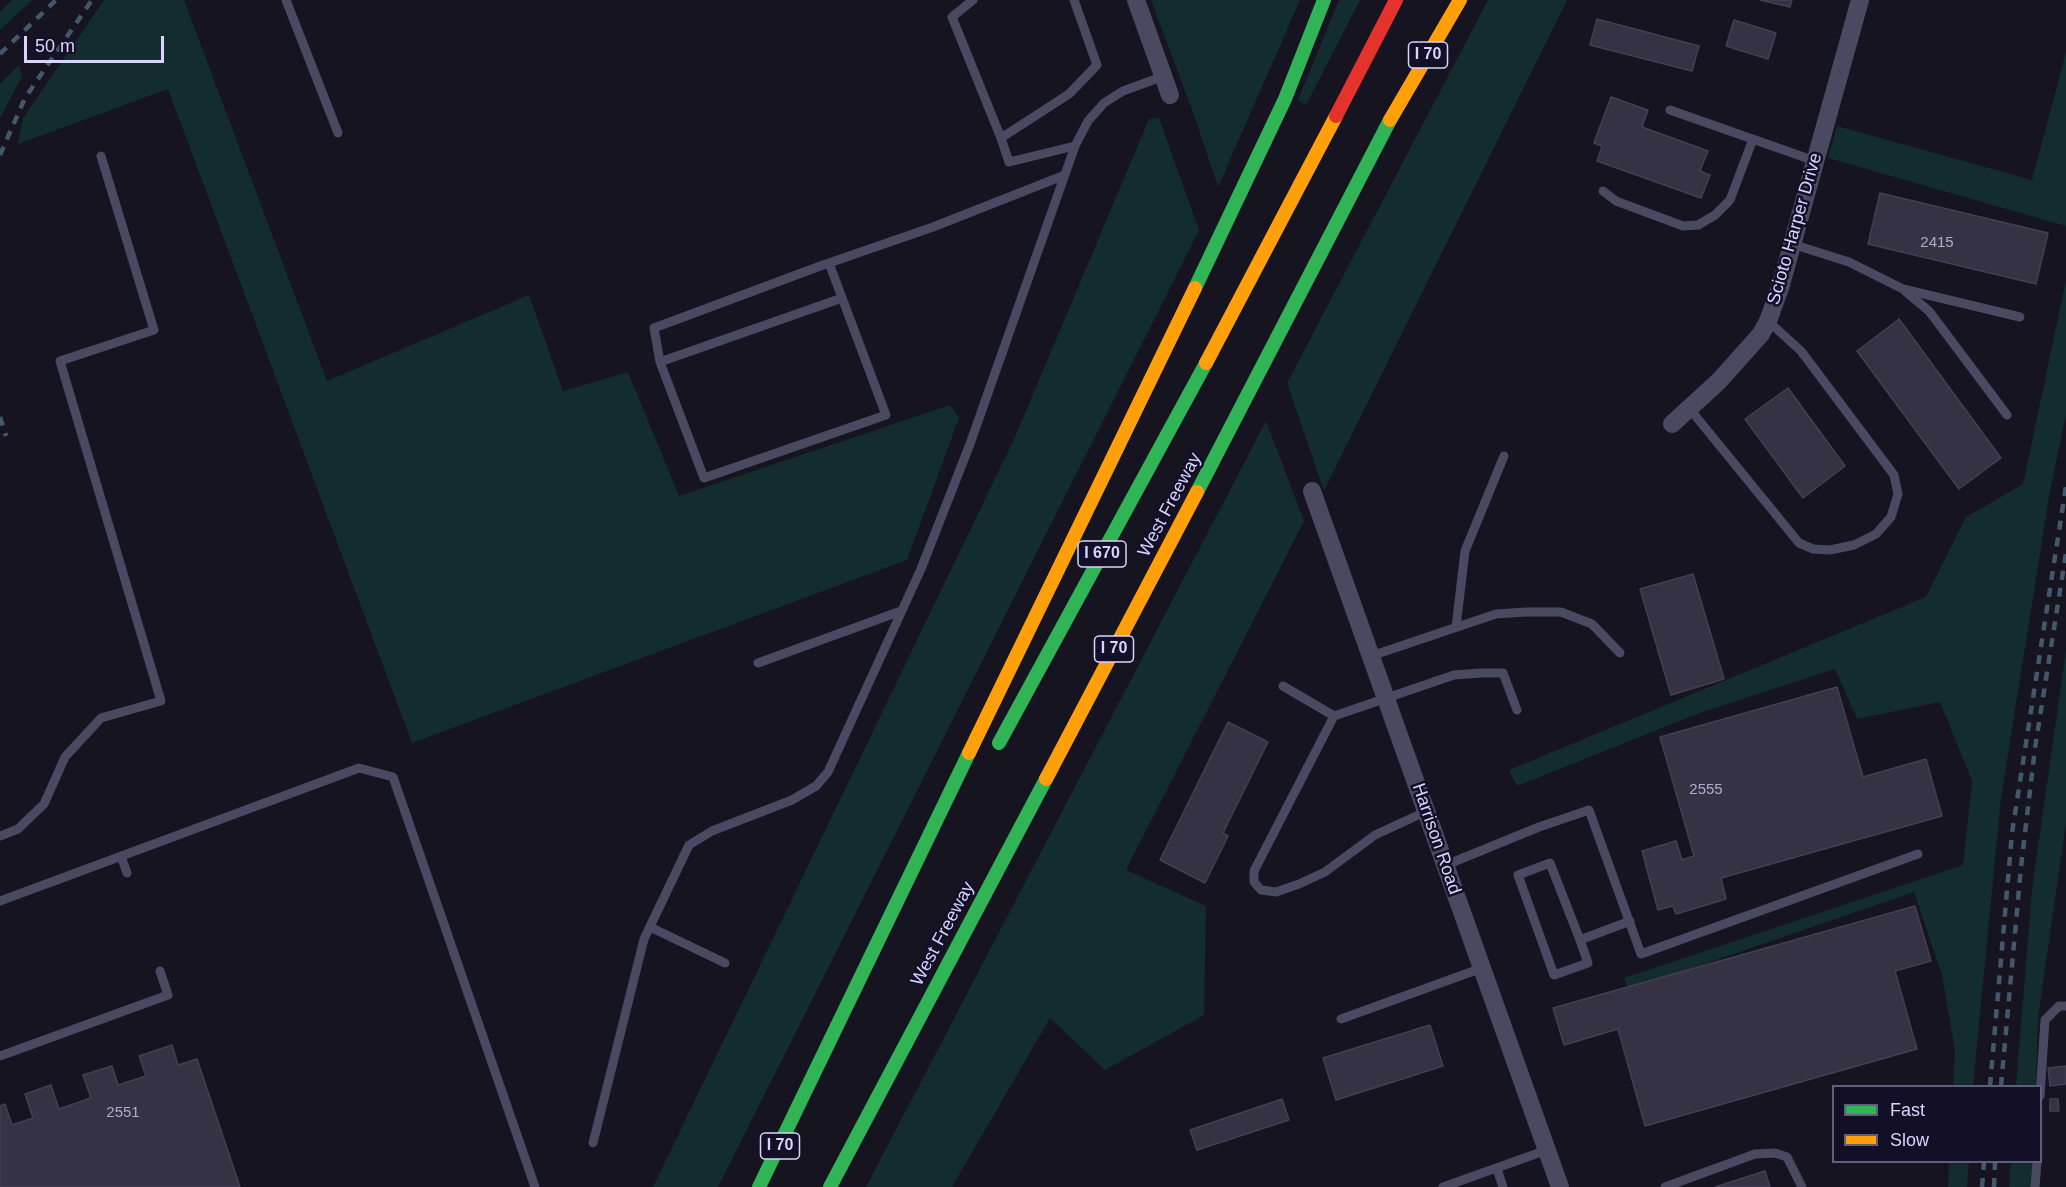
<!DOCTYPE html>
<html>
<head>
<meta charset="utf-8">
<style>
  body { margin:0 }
  #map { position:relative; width:2066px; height:1187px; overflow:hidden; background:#161421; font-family:Helvetica,sans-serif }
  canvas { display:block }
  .legend { position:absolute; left:1832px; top:1085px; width:210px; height:78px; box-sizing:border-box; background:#130f26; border:2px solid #625e7d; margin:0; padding:8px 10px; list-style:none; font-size:18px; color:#d9d4ff }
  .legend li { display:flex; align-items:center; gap:12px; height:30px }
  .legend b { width:30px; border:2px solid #625e7d }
  .scale { position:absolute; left:24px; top:36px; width:140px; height:27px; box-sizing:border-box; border:3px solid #d9d4ff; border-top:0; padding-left:8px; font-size:18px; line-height:21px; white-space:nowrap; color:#d9d4ff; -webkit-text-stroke:4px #130f26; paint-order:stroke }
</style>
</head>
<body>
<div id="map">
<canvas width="2066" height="1187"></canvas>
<ul class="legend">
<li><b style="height:8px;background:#30b455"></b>Fast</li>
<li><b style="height:8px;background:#ff9f0a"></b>Slow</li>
</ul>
<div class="scale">50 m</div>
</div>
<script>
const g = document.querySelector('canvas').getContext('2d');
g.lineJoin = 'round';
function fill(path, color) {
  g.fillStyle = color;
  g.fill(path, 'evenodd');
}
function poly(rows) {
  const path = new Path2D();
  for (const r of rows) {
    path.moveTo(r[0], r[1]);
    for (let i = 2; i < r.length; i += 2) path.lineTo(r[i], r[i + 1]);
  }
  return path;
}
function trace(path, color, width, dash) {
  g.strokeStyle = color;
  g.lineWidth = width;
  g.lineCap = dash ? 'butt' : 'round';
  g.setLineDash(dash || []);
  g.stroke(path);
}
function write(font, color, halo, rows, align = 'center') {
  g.font = font + ' Helvetica,sans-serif';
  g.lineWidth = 5;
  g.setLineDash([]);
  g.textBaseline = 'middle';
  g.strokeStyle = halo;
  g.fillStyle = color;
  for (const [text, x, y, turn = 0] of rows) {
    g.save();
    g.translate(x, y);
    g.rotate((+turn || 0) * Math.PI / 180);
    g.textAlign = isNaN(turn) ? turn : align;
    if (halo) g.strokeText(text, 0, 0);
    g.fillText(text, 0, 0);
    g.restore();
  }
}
fill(poly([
  [12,0,32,0,0,30,0,12],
  [104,0,184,0,327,381,529,295,563,391,628,372,679,496,950,405,959,418,907,560,412,743,168,89,18,144,23,118],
  [1151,0,1300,0,1218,187,1194,115],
  [1339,0,1360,0,1306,105,1298,100],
  [1488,0,1567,0,1324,491,1287,383],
  [2066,52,2066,226,1828,158,1837,126,2032,180],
  [19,65,22,76,0,118,0,84],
  [1159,118,1199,230,718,1187,653,1187,1015,437,1149,119],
  [2066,280,2066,415,2050,491,2001,798,1973,1086,1953,1086,1955,1050,1942,975,1914,892,1629,990,1624,978,1963,865,1972,781,1940,702,1857,719,1835,669,1702,712,1517,786,1509,770,1926,597,1966,517,2023,484],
  [1266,421,1304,521,1126,870,1206,906,1204,1015,1105,1070,1050,1018,952,1187,866,1187],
  [2066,650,2066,823,2038,1018,2036,1086,2016,1086,2032,889],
  [1949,1162,1969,1162,1967,1187,1948,1187],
  [2011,1162,2033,1162,2032,1187,2009,1187]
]), '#132c2d');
const building = poly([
  [1760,0,1792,0,1790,7,1760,0],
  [1597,19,1699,46,1692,71,1590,45,1597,19],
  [1734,20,1776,33,1768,59,1726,46,1734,20],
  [1611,97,1648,110,1642,127,1708,151,1700,171,1710,175,1701,198,1597,161,1602,146,1594,143,1611,97],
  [1880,193,2048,233,2036,284,1868,244,1880,193],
  [1899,319,2001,458,1959,489,1857,351,1899,319],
  [1788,388,1845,466,1803,498,1745,419,1788,388],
  [1693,574,1724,679,1671,695,1640,589,1693,574],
  [1837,687,1863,777,1926,759,1942,816,1721,878,1726,899,1676,914,1673,906,1658,910,1642,851,1676,841,1682,860,1694,856,1660,737,1837,687],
  [1228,722,1268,742,1223,833,1228,836,1205,883,1160,860,1228,722],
  [1915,906,1931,961,1895,971,1917,1049,1645,1126,1618,1029,1564,1045,1553,1008,1915,906],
  [1430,1025,1443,1066,1336,1100,1323,1058,1430,1025],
  [172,1045,178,1065,197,1059,240,1187,0,1187,0,1106,5,1104,12,1125,33,1118,25,1094,51,1085,59,1109,91,1098,83,1075,112,1066,118,1085,146,1076,139,1056,172,1045],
  [2066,1066,2066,1084,2050,1086,2048,1068,2066,1066],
  [1282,1099,1289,1120,1197,1150,1190,1130,1282,1099],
  [2050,1099,2058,1099,2059,1111,2050,1111,2050,1099],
  [1765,1171,1770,1187,1715,1187,1765,1171]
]);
fill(building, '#343243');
trace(building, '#433f54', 1.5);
trace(poly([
  [286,0,338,133],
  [973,0,952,17,1001,138,1069,94,1097,65,1074,0],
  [1670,110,1815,161],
  [1001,138,1009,162,1075,146],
  [1603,191,1616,201,1683,226,1698,225,1715,215,1730,200,1753,139],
  [1792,244,1849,262,1903,289,2020,317],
  [829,263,886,415,704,478,660,362,654,328,823,265,829,263,933,227,1065,175],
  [1905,291,1929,311,2007,415],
  [660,362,842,298],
  [1689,408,1799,543,1813,549,1830,550,1854,545,1876,534,1891,517,1898,494,1894,475,1801,351,1768,321],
  [1456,627,1465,551,1504,456],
  [1371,656,1496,614,1526,612,1561,612,1592,624,1620,653],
  [758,663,901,611],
  [1283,686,1334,716],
  [1427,811,1375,835,1325,872,1299,884,1276,892,1261,890,1254,882,1254,871,1334,716,1454,675,1481,673,1503,673,1517,710],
  [0,836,18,829,44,804,65,757,101,718,161,701,60,361,154,330,101,156],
  [121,856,127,873],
  [1446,865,1539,827,1589,810,1641,954,1918,854],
  [0,901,359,768,393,777,535,1187],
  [650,927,725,963],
  [1580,940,1588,963,1554,975,1518,875,1550,863,1580,940,1630,921],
  [1341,1019,1482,968],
  [0,1056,168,995,160,971],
  [2040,1096,2045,1020,2059,1006,2066,1006],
  [593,1143,644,939,689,845,712,831,792,800,816,786,828,772,921,569,970,444,1075,146,1088,121,1104,103,1123,91,1164,76],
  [1497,1169,1503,1187],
  [1443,1187,1547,1150],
  [1665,1187,1755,1154,1775,1153,1787,1157,1802,1187],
  [2035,1187,2037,1162]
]), '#4a4962', 9);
trace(poly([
  [1136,0,1170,95],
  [1672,424,1719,381,1761,334,1768,321,1780,288,1860,0],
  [1312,491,1560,1187]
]), '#4a4962', 18);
trace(poly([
  [1195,288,1285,99,1324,0],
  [1197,492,1390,120],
  [999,743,1206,363],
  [759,1187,969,753],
  [830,1187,1046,779]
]), '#30b455', 14);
trace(poly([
  [1390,120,1460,0],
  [1206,363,1336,116],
  [969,753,1195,288],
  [1046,779,1197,492]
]), '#ff9f0a', 14);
trace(poly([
  [1336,116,1396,0]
]), '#e5322d', 14);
trace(poly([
  [0,54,56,0],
  [0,155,25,98,92,0],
  [0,417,6,436],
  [1990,1086,2012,833,2066,486],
  [2001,1086,2021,867,2035,748,2066,553],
  [1982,1187,1984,1162],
  [1994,1187,1995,1162]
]), '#43596b', 4.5, [9, 8]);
write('15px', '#b0acd0', null, [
  ["2415",1937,243],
  ["2555",1706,790],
  ["2551",123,1113]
]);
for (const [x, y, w] of [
  [1428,55,39],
  [1102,554,48],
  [1114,649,39],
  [780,1146,39]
]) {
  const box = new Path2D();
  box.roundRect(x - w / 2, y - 13, w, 26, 4.5);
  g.fillStyle = '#130f26';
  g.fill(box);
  trace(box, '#d9d4ff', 1.5);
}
write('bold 16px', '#d9d4ff', null, [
  ["I 70",1428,55],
  ["I 670",1102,554],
  ["I 70",1114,649],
  ["I 70",780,1146]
]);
write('18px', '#d9d4ff', '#130f26', [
  ["Scioto Harper Drive",1795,229,-74],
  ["West Freeway",1170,505,-62],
  ["Harrison Road",1436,839,71],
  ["West Freeway",943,934,-62]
]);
</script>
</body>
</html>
